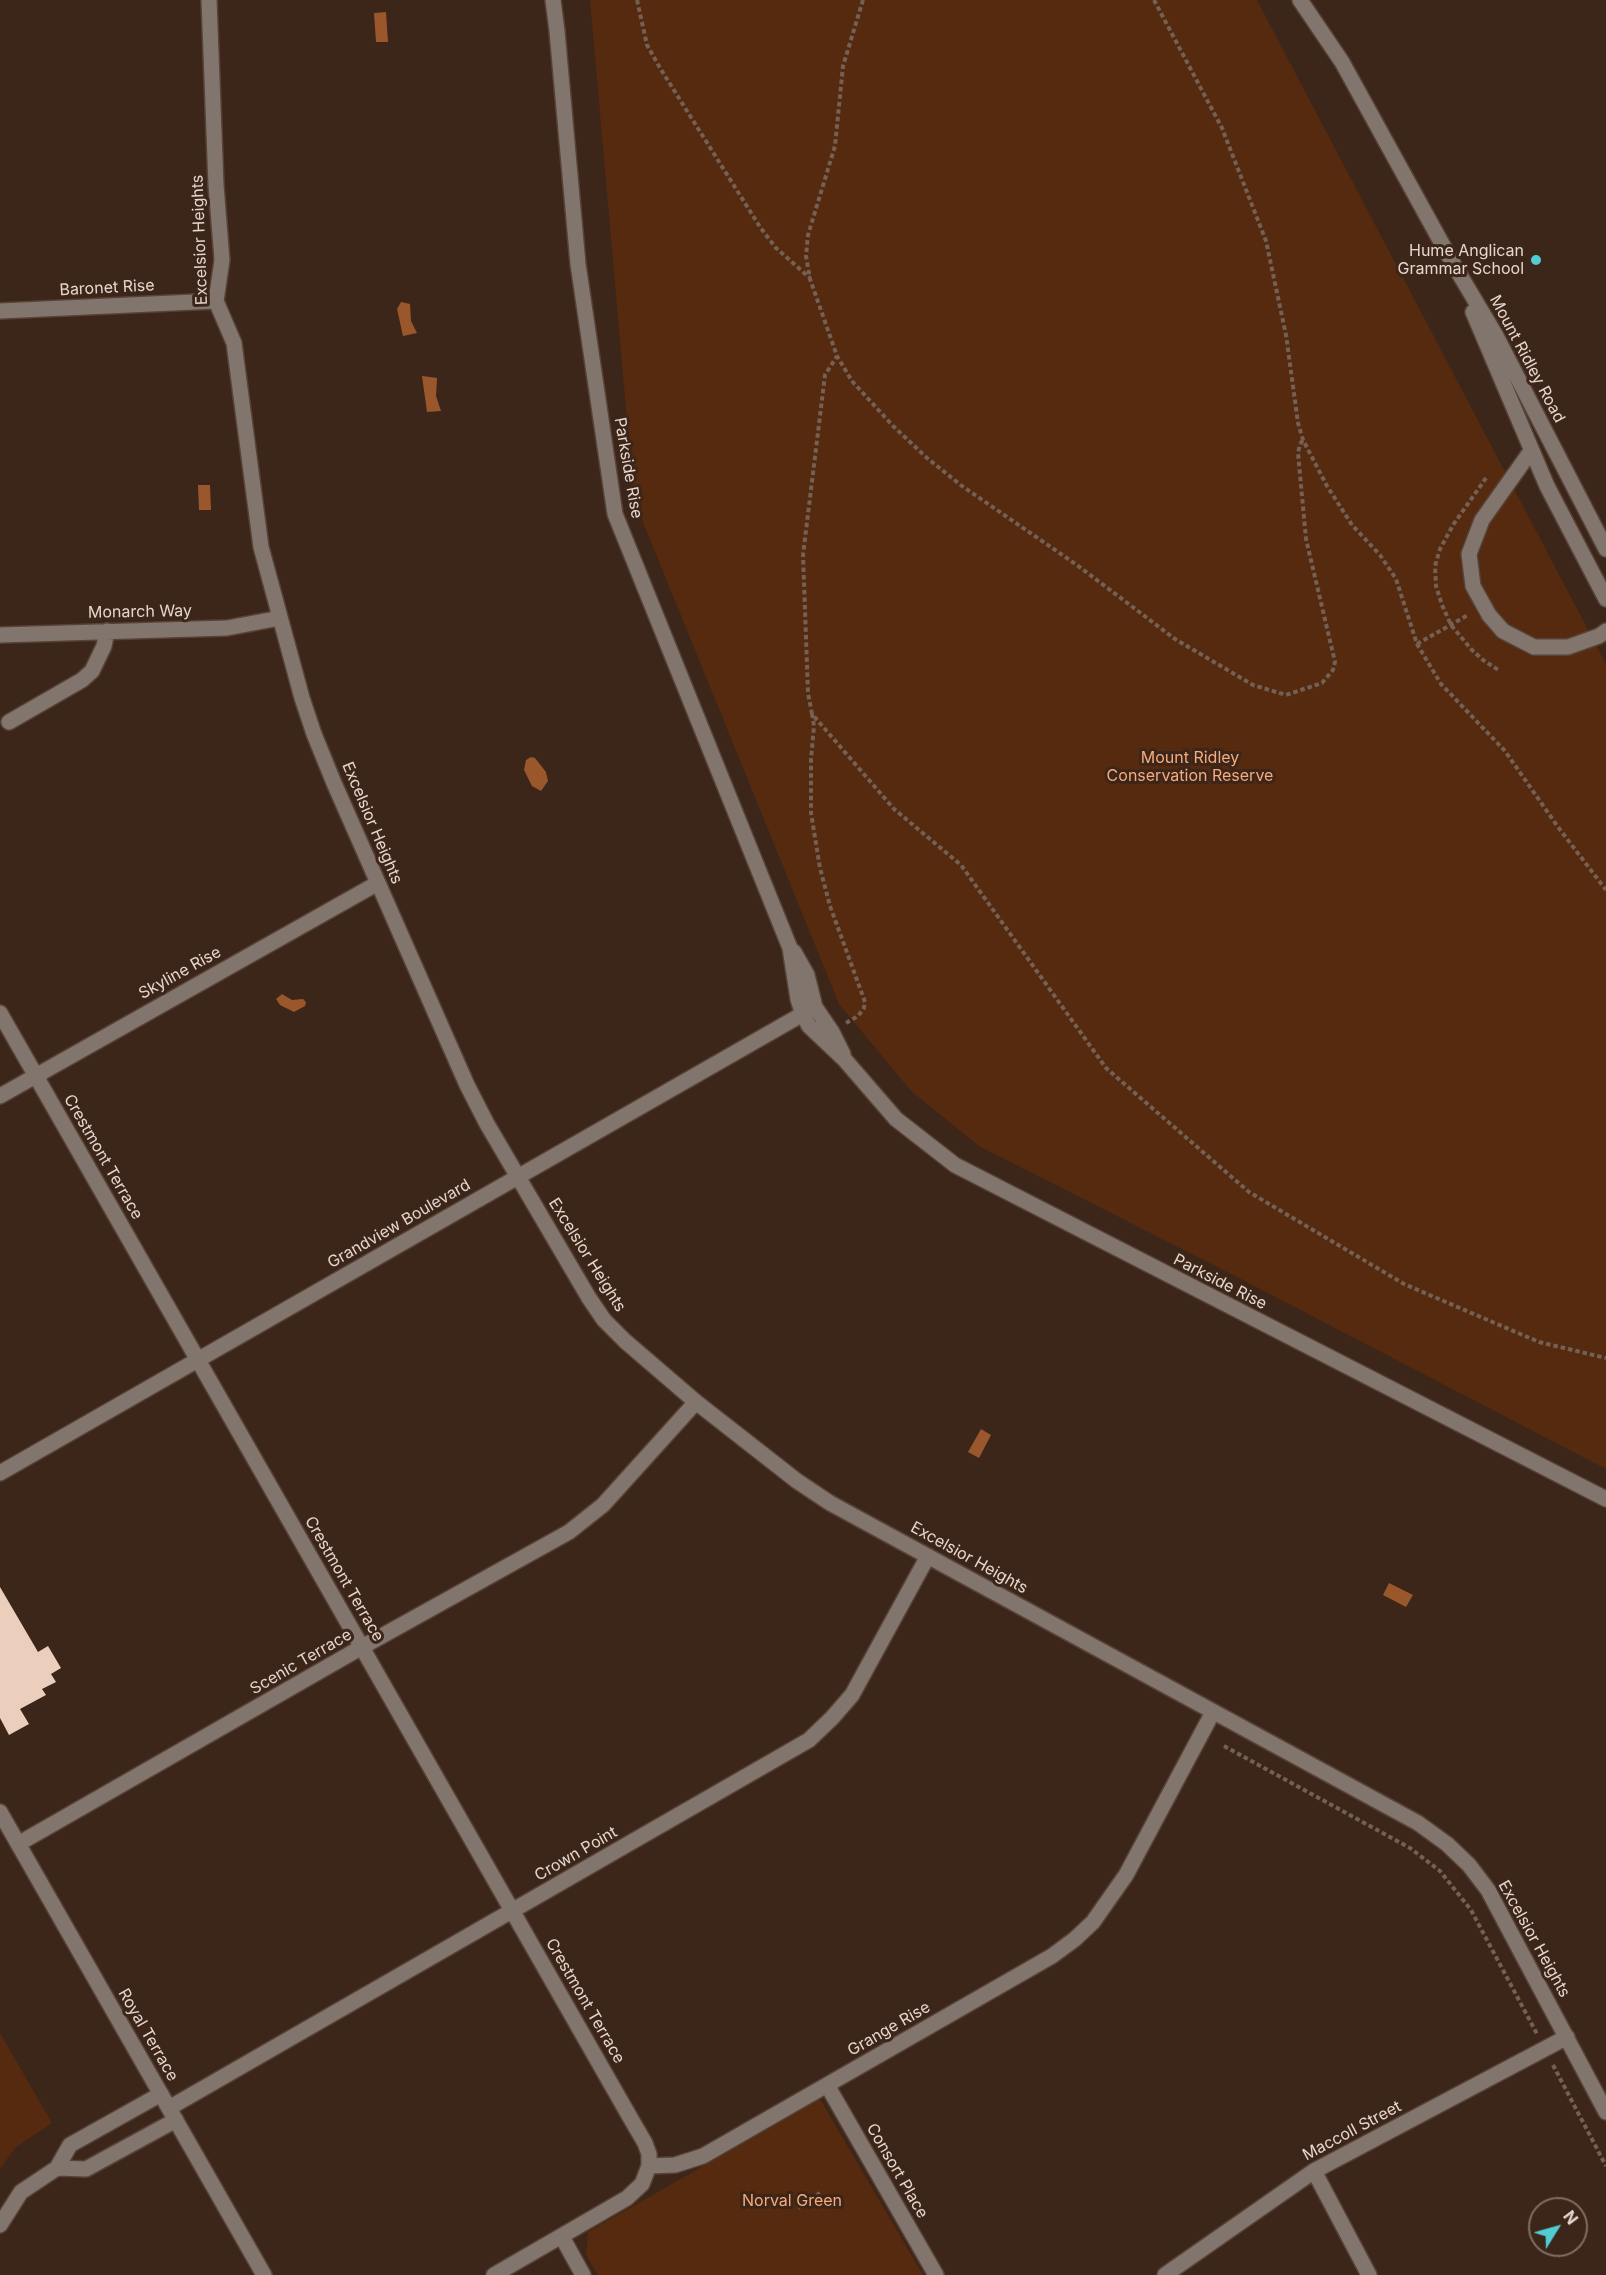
<!DOCTYPE html>
<html>
<head>
<meta charset="utf-8">
<style>
  body { margin:0 }
  #map { position:relative; width:1606px; height:2275px; overflow:hidden; background:#3c2619; font-family:Inter,sans-serif }
  canvas { display:block }
  .north { position:absolute; left:1528px; top:2197px; width:60px; height:60px; box-sizing:border-box; background:#3c2619; border:2px solid #806c61; border-radius:50%; rotate:53deg; font-size:16px; font-weight:700; line-height:24px; text-align:center; color:#e6d6ce }
  .north::after { content:''; display:block; margin:auto; width:21px; height:27px; background:#51ccd3; clip-path:polygon(50% 0,100% 100%,50% 72%,0 100%) }
</style>
</head>
<body>
<div id="map">
<canvas width="1606" height="2275"></canvas>
<div class="north">N</div>
</div>
<script>
const g = document.querySelector('canvas').getContext('2d');
g.lineJoin = 'round';
function fill(path, color) {
  g.fillStyle = color;
  g.fill(path, 'evenodd');
}
function poly(rows) {
  const path = new Path2D();
  for (const r of rows) {
    path.moveTo(r[0], r[1]);
    for (let i = 2; i < r.length; i += 2) path.lineTo(r[i], r[i + 1]);
  }
  return path;
}
function trace(path, color, width, dash) {
  g.strokeStyle = color;
  g.lineWidth = width;
  g.lineCap = dash ? 'butt' : 'round';
  g.setLineDash(dash || []);
  g.stroke(path);
}
function write(font, color, halo, rows, align = 'center') {
  g.font = font + ' Inter,sans-serif';
  g.lineWidth = 6;
  g.setLineDash([]);
  g.textBaseline = 'middle';
  g.strokeStyle = halo;
  g.fillStyle = color;
  for (const [text, x, y, turn = 0] of rows) {
    g.save();
    g.translate(x, y);
    g.rotate((+turn || 0) * Math.PI / 180);
    g.textAlign = isNaN(turn) ? turn : align;
    if (halo) g.strokeText(text, 0, 0);
    g.fillText(text, 0, 0);
    g.restore();
  }
}
fill(poly([
  [590,0,1257,0,1606,664,1606,1469,1237,1277,979,1146,911,1091,839,1004,634,500],
  [0,2033,52,2123,15,2148,0,2169],
  [820,2099,923,2275,598,2275,586,2255,588,2232]
]), '#552a0e');
fill(poly([
  [386,12,388,42,376,42,374,13],
  [401,302,410,304,411,321,417,333,403,336,397,309],
  [422,376,437,378,436,396,441,411,427,412],
  [198,485,210,485,211,510,199,510],
  [531,757,535,758,546,772,548,781,541,791,532,786,524,770,526,760],
  [282,994,292,1000,303,999,306,1002,305,1006,294,1012,280,1005,276,999],
  [981,1429,991,1435,979,1458,968,1452],
  [1389,1583,1413,1595,1406,1607,1383,1595]
]), '#9b572c');
fill(poly([
  [0,1587,38,1652,48,1646,61,1668,51,1674,56,1682,42,1689,46,1695,20,1709,29,1724,9,1735,0,1718]
]), '#eccebd');
const minor = poly([
  [209,0,216,185,222,260,216,301,234,343,261,547,302,698,314,734,334,783,467,1085,487,1124,589,1298,604,1320,625,1341,696,1402,797,1481,830,1503,1418,1823,1447,1844,1469,1865,1488,1890,1606,2112],
  [553,0,557,31,578,264,615,514,790,948,798,999,803,1015,809,1026,845,1060,896,1119,955,1165,1606,1499],
  [1300,0,1342,62,1451,260,1495,334,1606,549],
  [0,311,216,301],
  [1473,312,1547,486,1606,599],
  [1531,451,1482,520,1469,554,1473,586,1489,615,1503,631,1534,647,1568,647,1599,636,1606,631],
  [0,635,227,628,280,618],
  [9,722,82,680,92,671,104,646,107,631],
  [794,952,807,975,815,1007,832,1032,843,1054],
  [0,1013,631,2119,645,2143,649,2154,649,2166],
  [0,1096,378,883],
  [0,1473,815,1007],
  [0,1812,264,2275],
  [18,1844,362,1647,569,1532,603,1505,696,1402],
  [827,2085,936,2275],
  [169,2108,809,1740,832,1718,852,1695,928,1556],
  [57,2168,86,2169,176,2120],
  [1314,2171,1369,2275],
  [0,2225,21,2192,57,2168,70,2145,161,2094],
  [562,2237,583,2275],
  [494,2275,627,2198,642,2184,649,2166,675,2165,703,2156,1052,1956,1075,1939,1093,1922,1126,1875,1213,1712],
  [1165,2275,1314,2171,1567,2037]
]);
trace(minor, '#574236', 18);
trace(poly([
  [637,0,647,45,660,68,760,227,776,248,810,278],
  [863,0,843,66,835,146,808,235,806,256,810,279,837,356,852,381,893,426,927,458,962,486,1077,565,1175,639,1253,685,1286,695,1322,683,1333,670,1335,662,1306,539,1298,453,1300,444,1303,440],
  [1154,0,1222,128,1266,241,1286,335,1298,423,1303,440,1327,486,1352,525,1380,555,1396,579,1417,644,1441,684,1505,751,1558,827,1606,890],
  [1486,478,1453,525,1440,549,1435,566,1436,586,1442,605,1451,625,1471,649,1483,660,1500,671],
  [1417,644,1468,615],
  [812,714,808,693,803,555,825,375,837,356],
  [846,1023,858,1016,864,1008,865,1002,830,906,820,868,811,813,811,759,814,726,812,714,894,809,961,865,1106,1068,1249,1192,1404,1284,1539,1342,1606,1358],
  [1224,1746,1410,1848,1440,1871,1471,1910,1537,2034],
  [1553,2065,1606,2166],
  [798,2208,820,2193]
]), '#746055', 4, [4.5, 3]);
trace(minor, '#81756e', 15);
for (const [x, y, r, color] of [
  [1536,260,6,"#51ccd3"]
]) {
  const dot = new Path2D();
  dot.arc(x, y, r, 0, 2 * Math.PI);
  g.fillStyle = color;
  g.fill(dot);
  trace(dot, '#3c2619', 2);
}
write('16px', '#e6d6ce', '#3c2619', [
  ["Excelsior Heights",200,240,-92],
  ["Baronet Rise",107,288,-3],
  ["Mount Ridley Road",1527,359,62],
  ["Parkside Rise",628,468,80],
  ["Monarch Way",140,612,-1],
  ["Excelsior Heights",372,823,67],
  ["Skyline Rise",180,973,-29],
  ["Crestmont Terrace",103,1157,60],
  ["Grandview Boulevard",399,1224,-30],
  ["Excelsior Heights",587,1255,58],
  ["Parkside Rise",1220,1282,27],
  ["Excelsior Heights",969,1558,29],
  ["Crestmont Terrace",344,1579,60],
  ["Scenic Terrace",301,1662,-30],
  ["Crown Point",576,1854,-30],
  ["Excelsior Heights",1534,1939,61],
  ["Crestmont Terrace",585,2001,60],
  ["Grange Rise",889,2029,-30],
  ["Royal Terrace",148,2035,60],
  ["Maccoll Street",1352,2131,-28],
  ["Consort Place",897,2171,60]
]);
write('16px', '#e6d6ce', '#3c2619', [
  ["Hume Anglican",1524,251],
  ["Grammar School",1524,269]
], 'right');
write('16px', '#f7aa7d', '#3c2619', [
  ["Mount Ridley",1190,758],
  ["Conservation Reserve",1190,776],
  ["Norval Green",792,2201]
]);
</script>
</body>
</html>
